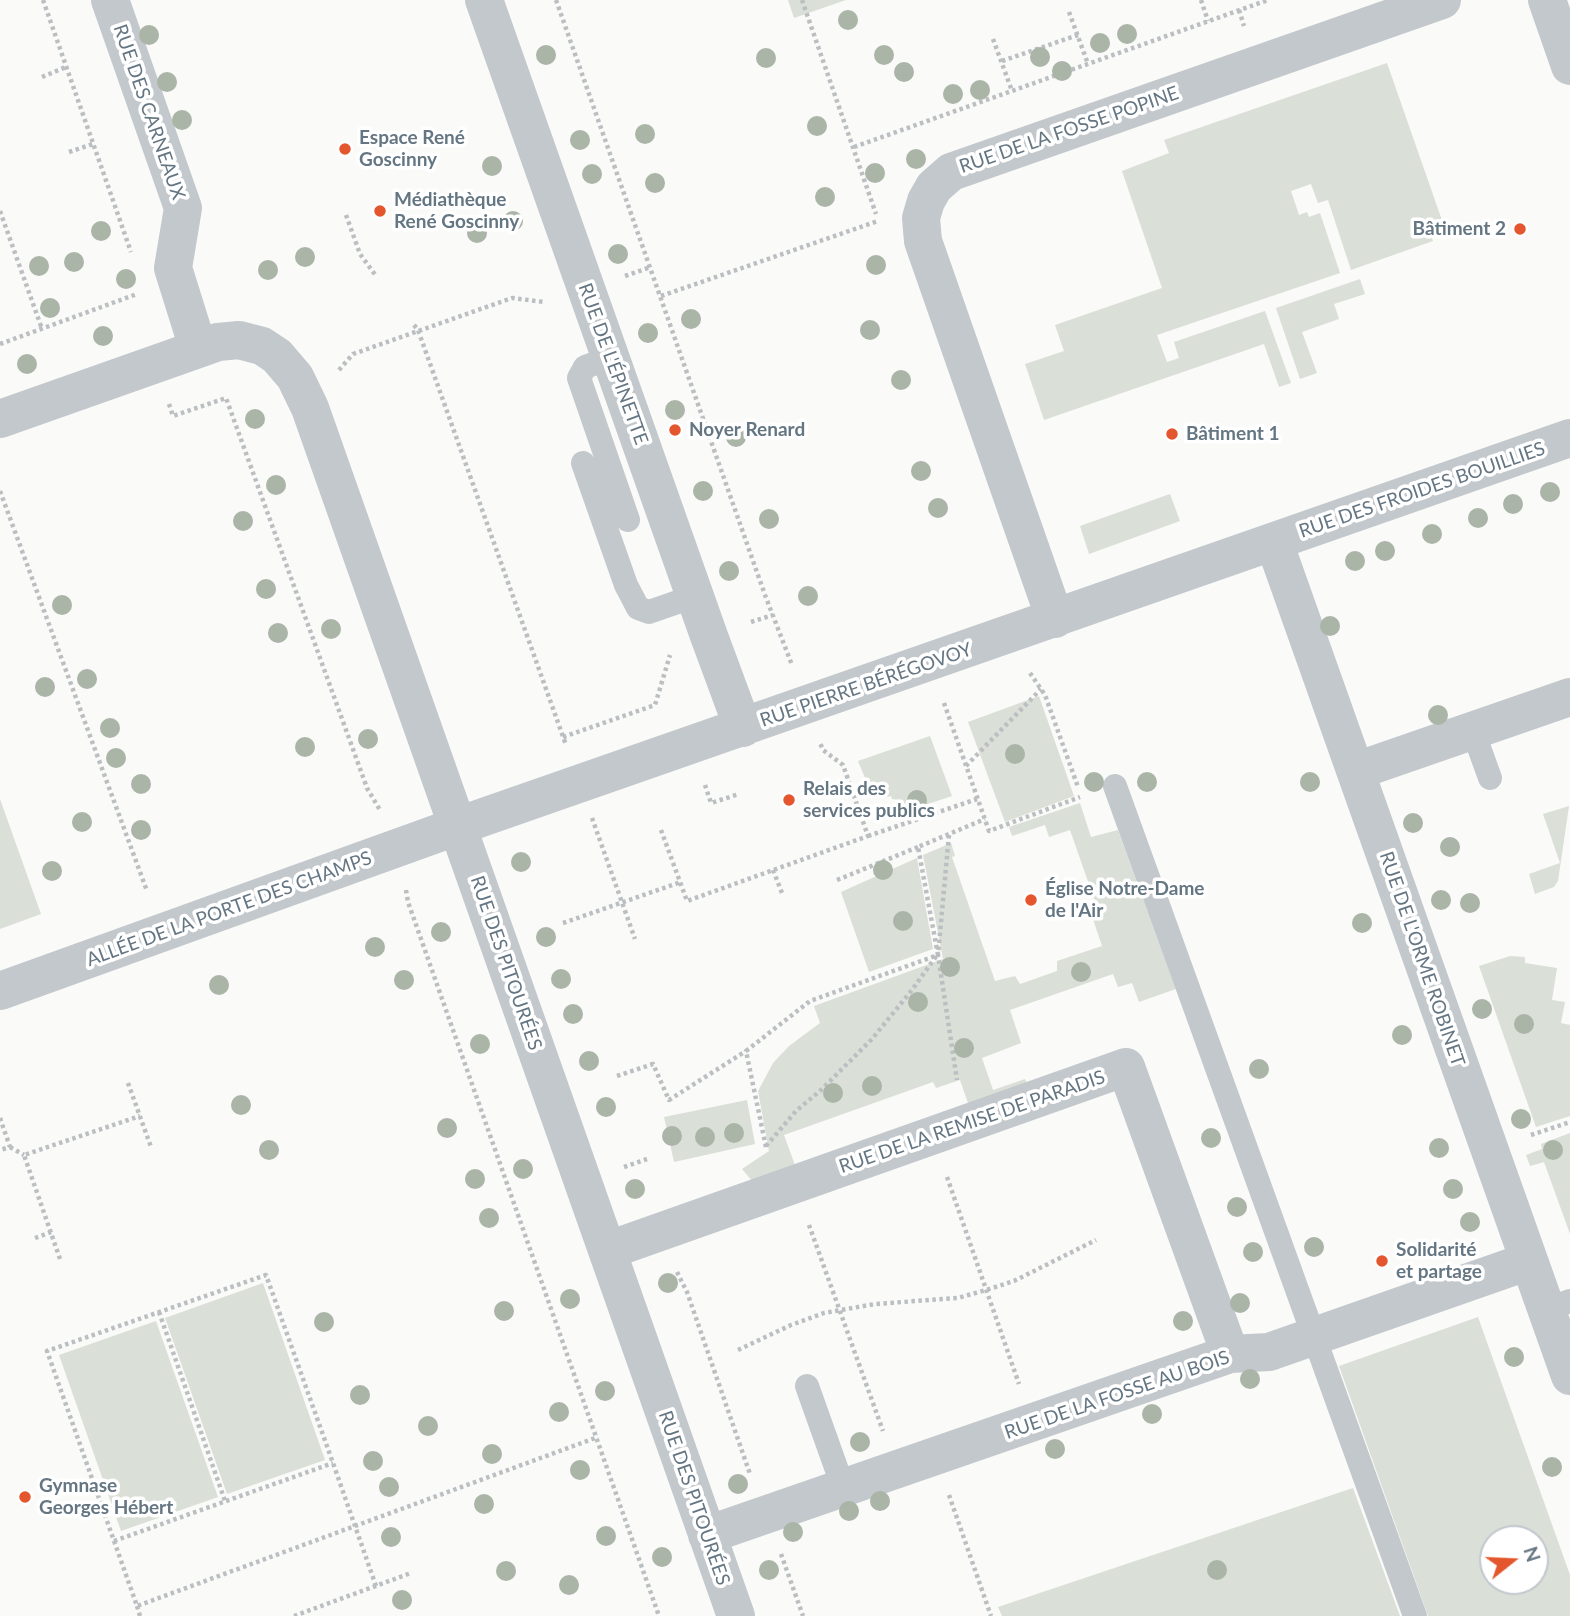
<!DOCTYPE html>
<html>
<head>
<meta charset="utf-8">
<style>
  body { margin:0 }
  #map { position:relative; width:1570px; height:1616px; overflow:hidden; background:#fafaf8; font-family:Lato,sans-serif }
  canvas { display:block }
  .north { position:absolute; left:1479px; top:1525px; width:70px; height:70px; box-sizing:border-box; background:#fff; border:2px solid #c1c8cd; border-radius:50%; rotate:72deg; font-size:19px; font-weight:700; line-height:28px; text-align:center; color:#657683 }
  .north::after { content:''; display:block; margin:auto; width:24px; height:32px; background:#e4572e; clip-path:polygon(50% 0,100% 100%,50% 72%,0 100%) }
</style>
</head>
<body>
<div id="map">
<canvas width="1570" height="1616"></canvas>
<div class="north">N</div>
</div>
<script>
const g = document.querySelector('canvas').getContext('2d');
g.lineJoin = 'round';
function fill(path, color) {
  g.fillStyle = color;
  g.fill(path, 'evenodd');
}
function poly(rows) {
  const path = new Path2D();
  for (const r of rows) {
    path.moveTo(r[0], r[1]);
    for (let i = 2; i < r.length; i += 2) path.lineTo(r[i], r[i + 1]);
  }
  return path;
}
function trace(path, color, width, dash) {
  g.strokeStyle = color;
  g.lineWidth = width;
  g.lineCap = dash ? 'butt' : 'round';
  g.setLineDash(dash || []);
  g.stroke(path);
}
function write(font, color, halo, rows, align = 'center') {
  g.font = font + ' Lato,sans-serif';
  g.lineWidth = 7;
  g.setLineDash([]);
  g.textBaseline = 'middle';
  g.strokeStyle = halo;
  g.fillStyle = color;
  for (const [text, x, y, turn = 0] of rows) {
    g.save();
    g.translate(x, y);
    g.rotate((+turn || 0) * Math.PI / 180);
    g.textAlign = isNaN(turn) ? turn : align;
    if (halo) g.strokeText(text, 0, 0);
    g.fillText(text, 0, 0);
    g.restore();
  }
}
fill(poly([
  [788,0,846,0,794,18],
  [1387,63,1445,229,1430,233,1433,241,1351,270,1328,200,1318,203,1311,184,1291,191,1299,215,1307,212,1309,217,1320,213,1340,273,1157,335,1167,362,1179,358,1174,342,1265,311,1291,383,1279,387,1264,344,1044,420,1025,364,1064,351,1055,325,1162,288,1122,171,1169,153,1164,140],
  [1360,279,1365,294,1334,304,1339,319,1302,332,1317,373,1300,379,1276,308],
  [1170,494,1180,521,1089,554,1080,526],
  [1039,696,1074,796,1005,822,968,722],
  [930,736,952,796,913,809,912,807,905,806,904,803,901,804,899,800,892,799,891,796,884,798,878,793,872,795,858,761],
  [0,799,41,914,0,929],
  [1080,803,1091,837,1118,830,1176,989,1139,1002,1132,983,1118,987,1113,974,1010,1010,1021,1043,982,1058,993,1090,1025,1079,1028,1085,969,1106,960,1080,936,1088,933,1082,784,1135,796,1168,753,1182,742,1169,769,1151,758,1091,773,1063,789,1046,820,1023,814,1006,943,959,923,855,951,843,955,856,952,857,995,981,1015,976,1020,984,1057,971,1057,961,1102,946,1092,916,1099,913,1070,830,1049,837,1045,825,1012,836,1009,827],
  [1569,806,1558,881,1554,887,1535,894,1529,874,1560,863,1543,814],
  [917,858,933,949,869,972,841,892],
  [1510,956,1525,957,1525,963,1557,968,1552,1000,1565,1002,1561,1023,1570,1025,1570,1116,1536,1127,1479,966],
  [747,1100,755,1144,674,1162,664,1117],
  [1570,1133,1570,1234,1544,1162,1530,1166,1526,1155,1542,1149,1541,1144],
  [263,1283,325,1460,227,1494,165,1318],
  [1478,1317,1570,1575,1570,1616,1428,1616,1339,1366],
  [1535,1539,1535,1581,1493,1581,1493,1539],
  [156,1321,218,1497,121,1531,59,1355],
  [1353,1488,1400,1616,1002,1616,998,1607]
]), '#dadfd7');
trace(poly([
  [43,0,131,252],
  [556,0,765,595,792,665],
  [802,0,876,214],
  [1201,0,1208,21],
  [1239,10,1244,26],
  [1069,12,1088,64],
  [993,39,1012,91],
  [1002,61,1078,35],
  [42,77,66,67],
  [854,147,1268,0],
  [69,152,93,144],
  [0,211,42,329],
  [346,215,360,254,376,276],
  [625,276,651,267],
  [661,296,878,221],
  [414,325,418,330,566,745],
  [0,344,137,294],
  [339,370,353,354,512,298,544,302],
  [169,404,173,416,226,398,367,788,380,810],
  [0,491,147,891],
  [751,622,773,615],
  [1030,673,1045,695,1078,787],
  [944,703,989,831,1080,797],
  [563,737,655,705,670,655],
  [966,766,1041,689],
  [705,785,711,803,739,794],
  [661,830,687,901,868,836,843,765,823,750,820,743],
  [949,835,938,955,957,1080],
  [868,836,977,799],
  [773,870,782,893],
  [837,880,918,847],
  [406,890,408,902,659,1616],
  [563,923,681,882],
  [617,1076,653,1064,669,1100,746,1051],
  [128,1083,151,1147],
  [0,1118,10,1147,0,1150],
  [1531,1135,1570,1122],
  [766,1146,796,1111,821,1090,872,1039,912,990,937,955],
  [10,1147,24,1155],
  [766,1147,746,1051,810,1001,938,955,918,847,985,819],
  [624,1167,647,1159],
  [947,1177,1019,1384],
  [809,1225,883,1431],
  [35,1238,51,1232],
  [60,1259,24,1155,140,1116],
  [677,1272,687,1292,750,1474],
  [159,1312,225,1501],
  [738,1350,791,1325,824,1313,875,1304,958,1298,986,1290,1014,1281,1096,1240],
  [949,1495,991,1616],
  [114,1541,333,1463],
  [781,1554,803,1616],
  [376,1586,355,1526,333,1463,266,1275,47,1351,137,1606,355,1526,598,1437],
  [137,1606,140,1616],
  [294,1616,411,1573]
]), '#bbbfc2', 4.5, [3.5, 3.5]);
trace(poly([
  [610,358,585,367,579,378,628,520],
  [583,463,626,585,638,608,649,612,695,596],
  [1473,731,1490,778],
  [1115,786,1415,1616],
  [1546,1310,1570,1301],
  [807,1386,843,1487]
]), '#c3c8cc', 24);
trace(poly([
  [110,0,183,208,173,268,198,348],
  [484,0,709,636,743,728],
  [1547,0,1570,66],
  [0,419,218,342,239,340,262,346,277,356,295,377,310,408,736,1616],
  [1274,542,1570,1376],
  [1055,619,923,241,921,218,926,201,934,187,951,172,1442,0],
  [1356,771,1570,697],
  [0,991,458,826,1570,438],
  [609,1250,1126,1067,1230,1354],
  [707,1535,1230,1354,1269,1352,1529,1261]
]), '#c3c8cc', 38);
trace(poly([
  [592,818,635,939]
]), '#bbbfc2', 4.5, [3.5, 3.5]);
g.fillStyle = '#aab4a7';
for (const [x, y] of [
  [848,20],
  [1127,34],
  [149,35],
  [1100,43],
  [546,55],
  [884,55],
  [1040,57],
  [766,58],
  [1062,71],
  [904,72],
  [167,82],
  [980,90],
  [953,94],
  [182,120],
  [817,126],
  [645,134],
  [580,140],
  [916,159],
  [492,166],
  [875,173],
  [592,174],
  [655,183],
  [825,197],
  [513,221],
  [101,231],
  [477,233],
  [618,254],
  [305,257],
  [74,262],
  [876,265],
  [39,266],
  [268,270],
  [126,279],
  [50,308],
  [691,319],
  [870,330],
  [648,333],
  [103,336],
  [27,364],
  [901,380],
  [675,410],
  [255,419],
  [736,437],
  [921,471],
  [276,485],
  [703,491],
  [1550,492],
  [1513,504],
  [938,508],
  [1478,518],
  [769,519],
  [243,521],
  [1432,534],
  [1385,551],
  [1355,561],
  [729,571],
  [266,589],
  [808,596],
  [62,605],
  [1330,626],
  [331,629],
  [278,633],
  [87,679],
  [45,687],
  [1438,715],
  [110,728],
  [368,739],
  [305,747],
  [1015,754],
  [116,758],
  [1094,782],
  [1147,782],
  [1310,782],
  [141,784],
  [917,800],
  [82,822],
  [1413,823],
  [141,830],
  [1450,847],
  [521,862],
  [883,870],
  [52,871],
  [1441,900],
  [1470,903],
  [903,921],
  [1362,923],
  [441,932],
  [546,937],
  [375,947],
  [950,967],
  [1081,972],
  [561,979],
  [404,980],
  [219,985],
  [918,1002],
  [1482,1009],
  [573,1014],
  [1524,1024],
  [1402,1035],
  [480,1044],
  [964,1048],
  [589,1061],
  [1259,1069],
  [872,1086],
  [833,1093],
  [241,1105],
  [606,1107],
  [1521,1119],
  [447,1128],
  [734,1133],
  [672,1136],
  [705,1137],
  [1211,1138],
  [1439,1148],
  [269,1150],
  [1553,1150],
  [523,1169],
  [475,1179],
  [635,1189],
  [1453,1189],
  [1237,1207],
  [489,1218],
  [1470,1222],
  [1314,1247],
  [1253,1252],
  [668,1283],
  [570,1299],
  [1240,1303],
  [504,1311],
  [1183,1321],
  [324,1322],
  [1514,1357],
  [1250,1379],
  [605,1391],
  [360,1395],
  [559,1412],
  [1152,1414],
  [428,1426],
  [860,1442],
  [1055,1449],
  [492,1454],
  [373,1461],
  [1552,1467],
  [580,1470],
  [738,1484],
  [389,1487],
  [880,1501],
  [484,1504],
  [849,1511],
  [793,1532],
  [606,1536],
  [391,1537],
  [662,1557],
  [769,1570],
  [1217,1570],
  [506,1571],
  [569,1585],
  [402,1600]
]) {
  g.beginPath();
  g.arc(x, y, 10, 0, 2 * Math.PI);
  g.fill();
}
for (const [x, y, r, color] of [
  [345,149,7,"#e4572e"],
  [380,211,7,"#e4572e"],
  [1520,229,7,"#e4572e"],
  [675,430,7,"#e4572e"],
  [1172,434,7,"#e4572e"],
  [789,800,7,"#e4572e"],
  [1031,900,7,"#e4572e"],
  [1382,1261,7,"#e4572e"],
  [25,1497,7,"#e4572e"]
]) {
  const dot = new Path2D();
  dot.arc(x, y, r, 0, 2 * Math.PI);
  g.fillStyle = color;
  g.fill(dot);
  trace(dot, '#fff', 2.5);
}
write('19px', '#657683', '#fff', [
  ["RUE DES CARNEAUX",149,112,71],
  ["RUE DE LA FOSSE POPINE",1069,130,-19],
  ["RUE DE L'ÉPINETTE",613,364,70],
  ["RUE DES FROIDES BOUILLIES",1422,490,-19],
  ["RUE PIERRE BÉRÉGOVOY",866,685,-19],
  ["ALLÉE DE LA PORTE DES CHAMPS",229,909,-20],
  ["RUE DE L'ORME ROBINET",1422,959,71],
  ["RUE DES PITOURÉES",506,963,71],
  ["RUE DE LA REMISE DE PARADIS",972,1122,-19],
  ["RUE DE LA FOSSE AU BOIS",1117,1395,-19],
  ["RUE DES PITOURÉES",694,1498,71]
]);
write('bold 19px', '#657683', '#fff', [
  ["Espace René",359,138],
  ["Goscinny",359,160],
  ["Médiathèque",394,200],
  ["René Goscinny",394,222],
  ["Bâtiment 2",1506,229,"right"],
  ["Noyer Renard",689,430],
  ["Bâtiment 1",1186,434],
  ["Relais des",803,789],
  ["services publics",803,811],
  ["Église Notre-Dame",1045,889],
  ["de l'Air",1045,911],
  ["Solidarité",1396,1250],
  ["et partage",1396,1272],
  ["Gymnase",39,1486],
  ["Georges Hébert",39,1508]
], 'left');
</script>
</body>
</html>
